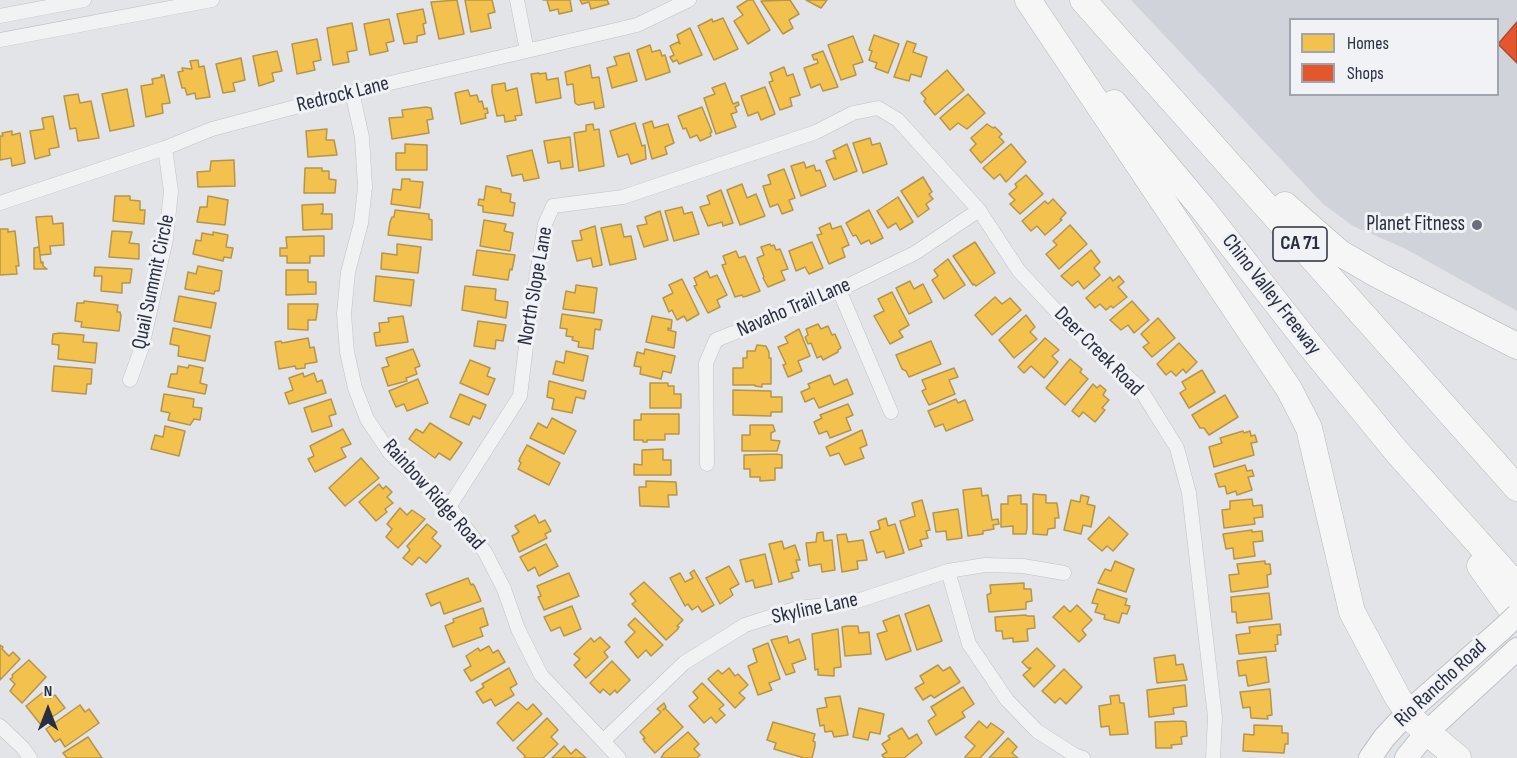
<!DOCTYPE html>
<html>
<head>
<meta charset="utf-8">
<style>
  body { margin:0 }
  #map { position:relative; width:1517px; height:758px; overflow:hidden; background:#e2e4e7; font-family:"Sofia Sans Condensed",sans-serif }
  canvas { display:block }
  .legend { position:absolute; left:1289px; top:18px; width:210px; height:78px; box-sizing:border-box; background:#f0f2f6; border:2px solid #a0a4ad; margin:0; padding:8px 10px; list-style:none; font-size:18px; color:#292f3f }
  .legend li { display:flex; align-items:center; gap:12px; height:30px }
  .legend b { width:30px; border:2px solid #a0a4ad }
  .north { position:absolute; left:18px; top:680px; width:60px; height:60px; -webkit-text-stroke:4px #f0f2f6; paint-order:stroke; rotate:0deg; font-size:16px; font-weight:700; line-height:24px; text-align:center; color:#292f3f }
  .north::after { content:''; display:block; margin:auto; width:21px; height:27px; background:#292f3f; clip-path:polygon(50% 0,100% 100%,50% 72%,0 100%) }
</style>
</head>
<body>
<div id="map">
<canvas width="1517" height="758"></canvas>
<ul class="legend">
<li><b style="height:16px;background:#f2c14e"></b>Homes</li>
<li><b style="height:16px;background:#e4572e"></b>Shops</li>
</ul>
<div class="north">N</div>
</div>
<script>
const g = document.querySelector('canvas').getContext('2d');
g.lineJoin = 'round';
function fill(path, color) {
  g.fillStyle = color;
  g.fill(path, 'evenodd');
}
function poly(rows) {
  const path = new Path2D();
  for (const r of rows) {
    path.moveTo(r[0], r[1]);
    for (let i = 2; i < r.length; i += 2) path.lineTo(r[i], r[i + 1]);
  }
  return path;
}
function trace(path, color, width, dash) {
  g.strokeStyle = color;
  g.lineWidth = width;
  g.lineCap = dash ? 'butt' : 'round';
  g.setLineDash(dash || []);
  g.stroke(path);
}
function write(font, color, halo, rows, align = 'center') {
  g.font = font + ' "Sofia Sans Condensed",sans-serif';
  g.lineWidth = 6;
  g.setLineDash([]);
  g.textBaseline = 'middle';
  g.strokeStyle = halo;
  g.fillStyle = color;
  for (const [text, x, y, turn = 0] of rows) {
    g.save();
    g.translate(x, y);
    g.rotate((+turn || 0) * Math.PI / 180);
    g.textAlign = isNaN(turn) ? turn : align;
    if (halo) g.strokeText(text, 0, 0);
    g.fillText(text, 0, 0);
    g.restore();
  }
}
fill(poly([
  [1131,0,1517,0,1517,311,1404,248,1353,226,1322,203],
  [1290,20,1498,20,1498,94,1290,94]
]), '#d0d3da');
const homes = poly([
  [457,0,464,34,439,39,431,2,457,0],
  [465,0,492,0,495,12,488,14,491,28,471,32,465,0],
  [543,0,570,0,572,11,559,14,558,9,550,11,547,0,543,0],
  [580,0,607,0,609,4,591,9,589,2,582,4,580,0],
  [748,0,753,0,770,30,748,44,734,21,743,15,737,7,748,0],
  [790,0,799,14,789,20,793,28,783,34,761,1,790,0],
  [806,0,827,0,821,8,806,0],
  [423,9,426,23,423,24,425,34,417,36,417,42,404,44,397,14,423,9],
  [723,18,738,49,714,60,698,26,712,19,713,22,723,18],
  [389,19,394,41,386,43,388,51,370,55,364,24,389,19],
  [352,23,357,50,347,52,349,62,333,65,327,28,352,23],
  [690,28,702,55,679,64,677,60,673,62,670,57,674,55,670,46,678,42,680,44,677,35,690,28],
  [874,35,899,44,888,73,875,68,877,63,869,60,872,51,869,50,874,35],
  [853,36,863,62,853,65,856,75,841,80,828,45,853,36],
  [317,39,321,60,313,62,315,70,297,74,292,44,317,39],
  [907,41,916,44,913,52,927,57,921,77,911,74,909,81,894,77,907,41],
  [650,45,652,52,660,50,662,56,665,55,670,72,646,80,637,50,650,45],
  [277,51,282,71,272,73,274,81,259,86,253,56,277,51],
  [823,51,838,87,823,91,820,84,811,88,804,68,818,63,817,59,814,60,812,55,823,51],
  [629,53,637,81,612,88,607,68,617,65,614,57,629,53],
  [241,58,245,80,233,83,235,91,223,93,216,64,241,58],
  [198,60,199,67,204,66,210,97,196,99,195,93,187,95,185,88,182,88,178,72,183,71,182,68,192,69,190,61,198,60],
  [590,65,592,78,599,77,604,107,595,109,594,102,578,105,575,103,573,84,567,85,565,72,590,65],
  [784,67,787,76,793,74,800,95,790,98,792,106,780,110,769,82,773,81,770,73,784,67],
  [947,70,964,90,935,115,926,104,924,101,926,99,921,93,947,70],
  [539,73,539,74,546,73,547,80,558,78,561,98,536,103,531,74,539,73],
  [161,75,164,75,170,103,162,104,163,113,146,117,141,86,153,84,152,79,162,77,161,75],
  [505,83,506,91,517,88,522,115,515,116,516,120,505,122,504,115,497,116,492,92,492,85,505,83],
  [725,83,733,104,738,102,739,105,735,107,737,112,731,114,736,127,716,134,704,98,715,94,712,88,725,83],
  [765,87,775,114,761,120,758,112,748,116,741,96,765,87],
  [127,89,134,126,110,131,102,94,127,89],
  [468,90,470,96,477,95,479,102,482,101,484,109,487,108,488,113,485,114,486,118,461,124,455,93,468,90],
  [78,94,80,103,91,101,99,138,78,141,76,128,70,129,64,96,78,94],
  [968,94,985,113,967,129,958,123,950,130,940,118,968,94],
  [426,107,431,108,433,119,427,120,429,133,392,139,389,118,403,117,402,110,426,107],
  [702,107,712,132,710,133,711,136,700,141,697,135,690,138,686,128,683,129,678,116,702,107],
  [53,116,59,147,49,149,50,155,35,159,30,131,44,129,42,118,53,116],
  [652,121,654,128,668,124,674,143,665,147,667,154,652,159,643,124,652,121],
  [635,123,642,146,645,145,646,159,631,164,628,154,618,157,610,131,635,123],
  [593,124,594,130,599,129,604,166,579,171,574,133,586,131,586,125,593,124],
  [987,124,993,128,995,127,1002,134,999,137,1004,142,981,163,970,150,976,144,971,138,987,124],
  [327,129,326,140,334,140,337,155,308,157,306,131,327,129],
  [12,131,12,135,20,133,25,163,12,166,11,158,0,160,0,136,3,136,2,133,12,131],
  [570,137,573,167,561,169,560,161,548,163,544,141,570,137],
  [870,138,872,145,880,143,887,164,863,173,853,143,870,138],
  [405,144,427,145,427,170,396,170,396,153,405,153,405,144],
  [847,144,857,171,834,180,826,161,834,158,836,159,833,151,847,144],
  [1011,144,1026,162,1006,182,1000,174,994,179,983,168,1011,144],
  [532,150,539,178,524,181,522,174,512,176,507,156,532,150],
  [234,160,235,186,198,187,197,172,210,171,211,161,234,160],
  [804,162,806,168,814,165,816,171,820,170,826,186,801,196,791,166,804,162],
  [305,168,322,168,322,171,329,171,329,179,336,180,335,193,304,193,305,168],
  [784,169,795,198,789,200,793,210,782,214,778,204,770,207,763,186,771,184,768,175,784,169],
  [1026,175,1043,194,1020,214,1010,204,1015,200,1009,194,1017,187,1015,184,1026,175],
  [923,177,932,192,929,194,933,199,926,204,929,209,918,217,901,191,923,177],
  [402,179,410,179,410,181,423,182,420,208,391,204,393,189,401,190,402,179],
  [742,184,747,198,756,194,765,216,740,225,727,190,742,184],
  [486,186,501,189,501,192,511,194,510,202,515,203,513,216,483,212,483,206,478,205,479,199,484,200,486,186],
  [721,190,733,223,723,226,722,222,708,226,700,207,710,204,707,196,721,190],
  [115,196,130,196,130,200,140,201,140,210,145,210,144,224,113,221,115,196],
  [208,196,228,200,225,225,197,222,200,207,207,207,208,196],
  [898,197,913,222,900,230,896,223,888,228,877,211,898,197],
  [1053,199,1066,213,1060,219,1062,220,1045,235,1037,226,1031,231,1022,221,1045,201,1048,204,1053,199],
  [323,204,323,212,321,214,332,214,332,229,303,230,302,205,323,204],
  [682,207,684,214,692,212,699,234,674,241,665,211,682,207],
  [395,210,429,214,429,219,432,220,432,240,388,235,390,222,392,217,394,217,395,210],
  [869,210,883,238,871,244,869,240,861,244,856,235,853,236,846,223,869,210],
  [660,211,668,240,644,247,637,226,647,224,645,217,660,211],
  [52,216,53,224,63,223,64,245,50,246,51,254,40,255,36,217,52,216],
  [484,220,506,224,504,231,513,233,510,251,480,246,484,220],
  [830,223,832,229,841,226,849,245,842,248,845,257,829,264,817,235,822,234,819,228,830,223],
  [621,224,624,237,631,236,636,259,610,265,601,228,621,224],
  [1070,225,1087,244,1059,269,1046,254,1057,245,1053,241,1070,225],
  [595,226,602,265,593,267,591,258,577,261,572,241,582,240,580,231,595,226],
  [0,229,8,229,8,232,15,231,19,266,16,266,17,274,0,275,0,229],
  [112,231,132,232,129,243,139,244,139,259,109,257,112,231],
  [213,232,228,235,226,247,233,248,231,258,224,257,223,261,193,254,196,240,201,241,202,233,213,235,213,232],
  [318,236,324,236,324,256,310,256,310,263,287,263,287,256,280,256,280,248,287,248,286,237,318,236],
  [812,242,823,268,809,274,805,267,796,271,789,251,812,242],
  [975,242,995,273,976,286,974,284,973,285,953,256,975,242],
  [397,244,421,247,418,273,381,269,382,253,397,255,397,244],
  [770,244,771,246,774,245,776,250,780,249,788,269,781,271,785,280,768,287,763,278,764,277,757,258,764,255,761,247,770,244],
  [39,247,41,263,43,262,43,266,47,269,34,269,34,248,39,247],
  [477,250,515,255,512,270,510,269,508,280,473,275,477,250],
  [1091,250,1100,262,1094,268,1100,275,1084,289,1078,281,1072,286,1061,276,1091,250],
  [736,251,739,258,745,256,760,291,747,296,743,297,742,295,735,297,722,265,726,264,723,256,736,251],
  [948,259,965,285,944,299,932,280,938,276,934,270,948,259],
  [198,266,222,271,219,291,215,291,214,294,185,289,188,272,196,274,198,266],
  [95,267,132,269,130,283,122,283,122,293,101,291,102,276,94,276,95,267],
  [286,270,308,270,308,282,316,282,316,294,286,295,286,270],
  [707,271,710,278,717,275,727,295,717,300,720,307,708,313,694,286,697,285,694,278,707,271],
  [376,276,414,280,411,306,374,301,376,276],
  [1119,276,1124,282,1118,287,1127,297,1113,308,1111,306,1106,310,1100,304,1095,308,1086,298,1110,277,1113,281,1119,276],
  [682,279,699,314,687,321,684,316,677,320,672,310,669,312,663,298,673,293,669,285,682,279],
  [910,281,914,289,923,284,932,302,909,314,896,288,910,281],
  [576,285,597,288,594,313,563,309,566,291,575,293,576,285],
  [465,286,496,289,495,300,508,302,506,318,462,310,465,286],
  [892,292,909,325,899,331,903,337,890,344,874,316,884,311,878,299,892,292],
  [179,296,216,303,211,328,174,321,179,296],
  [995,297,1002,304,1010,298,1021,310,992,335,975,315,995,297],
  [84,301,118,305,117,312,120,312,121,316,119,331,81,327,82,322,75,321,77,303,84,303,84,301],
  [1132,301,1149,320,1134,333,1128,325,1121,330,1110,320,1132,301],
  [288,304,318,304,316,320,308,320,308,330,288,329,288,304],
  [562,314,602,320,600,330,595,329,593,349,578,347,579,342,572,340,573,337,566,336,567,329,560,328,562,314],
  [1026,315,1035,327,1030,332,1037,339,1014,358,999,340,1026,315],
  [403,316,408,342,376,346,374,333,380,332,379,323,389,322,388,318,403,316],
  [652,316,672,320,671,329,668,328,668,330,676,332,674,348,646,342,652,316],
  [1158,318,1175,338,1152,357,1143,347,1149,343,1141,334,1158,318],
  [478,321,506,325,503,341,496,340,495,349,474,346,478,321],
  [818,324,821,329,828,326,832,335,835,334,841,348,838,350,838,352,823,360,821,356,817,358,811,343,808,344,805,337,808,335,806,329,818,324],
  [173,328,210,336,205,361,178,356,179,346,170,344,173,328],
  [799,329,810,356,798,361,802,371,788,377,783,365,786,364,778,347,788,343,785,337,799,329],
  [60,333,84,335,83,342,97,343,95,363,58,359,59,345,52,344,53,334,60,333],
  [308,338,310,348,314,347,317,362,305,364,305,368,296,369,295,366,279,369,275,342,281,341,282,343,308,338],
  [1045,338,1059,350,1052,356,1058,362,1044,378,1031,366,1024,373,1018,367,1045,338],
  [931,341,941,364,909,377,906,371,902,369,896,355,931,341],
  [1179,343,1197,362,1186,373,1183,369,1176,376,1171,371,1166,375,1157,364,1179,343],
  [757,345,766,346,769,352,769,358,771,358,771,384,762,384,762,387,755,386,755,385,733,385,733,368,743,368,743,358,747,358,747,351,755,351,757,345],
  [413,349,420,366,415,368,417,374,406,378,407,381,388,386,382,368,389,366,386,358,413,349],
  [645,349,675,356,671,373,663,371,661,379,640,374,641,367,634,366,637,352,644,354,645,349],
  [566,351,588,356,583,381,553,374,556,361,564,363,566,351],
  [1070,359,1082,369,1080,372,1088,379,1065,405,1046,388,1070,359],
  [470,360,490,368,487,376,495,379,488,395,460,383,470,360],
  [189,365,203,368,200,383,207,385,205,394,168,387,171,374,177,374,178,366,188,368,189,365],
  [54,366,92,369,91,384,87,384,86,394,52,391,54,366],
  [954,368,958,377,949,380,955,394,929,405,922,391,926,389,922,380,954,368],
  [1202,370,1215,392,1189,408,1180,393,1186,389,1182,382,1202,370],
  [303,373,304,377,314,373,317,382,322,380,326,393,289,404,285,393,293,390,289,378,303,373],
  [830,375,834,385,847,379,853,394,819,408,814,398,805,402,801,392,810,388,808,384,830,375],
  [418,379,428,403,407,411,404,404,396,407,389,391,418,379],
  [549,381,586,391,584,399,576,397,572,413,552,409,554,399,547,397,549,381],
  [650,383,668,383,668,386,674,386,674,394,681,394,681,408,650,408,650,383],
  [1093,384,1097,388,1100,385,1106,390,1103,395,1109,400,1102,408,1105,410,1095,422,1083,412,1079,417,1072,411,1093,384],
  [733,390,771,391,771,397,782,397,782,412,771,412,771,416,733,415,733,390],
  [164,394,194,399,193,407,202,408,200,420,194,419,190,425,168,420,170,413,161,411,164,394],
  [460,394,486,405,480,419,473,416,469,425,450,417,460,394],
  [1225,395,1238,417,1209,435,1204,428,1200,428,1192,415,1225,395],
  [331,399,336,414,329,416,332,426,312,432,304,408,331,399],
  [956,399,958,403,965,400,973,420,946,431,943,424,935,427,928,411,956,399],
  [848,404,853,415,846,418,851,430,830,438,827,431,819,434,814,422,822,418,820,415,848,404],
  [641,414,679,414,679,434,665,434,665,440,647,440,647,442,643,442,643,440,634,440,634,420,641,420,641,414],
  [552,418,576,431,564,454,530,438,538,423,547,428,552,418],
  [430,423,462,443,450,460,439,453,435,458,409,439,416,429,423,433,430,423],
  [750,425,773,425,775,431,771,433,771,440,780,441,777,451,742,451,742,435,750,435,750,425],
  [165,426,185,431,179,456,151,449,155,435,163,437,165,426],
  [343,429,351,444,341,448,346,457,315,472,308,459,314,456,310,446,343,429],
  [862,430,867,445,860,448,864,458,845,465,839,453,830,456,826,447,862,430],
  [1243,431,1244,433,1250,431,1251,436,1255,435,1257,442,1251,443,1254,455,1214,467,1209,447,1222,443,1220,438,1243,431],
  [527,445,560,463,549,485,518,469,521,463,519,461,520,458,527,445],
  [663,449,663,460,671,460,671,475,634,475,634,464,642,465,642,450,663,449],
  [776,454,782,455,782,468,775,468,775,480,760,481,760,477,750,477,750,469,744,469,744,455,776,454],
  [361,458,379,478,345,506,329,488,361,458],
  [1245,465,1247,471,1252,470,1254,476,1248,477,1252,490,1237,495,1236,491,1227,494,1225,486,1219,487,1215,474,1245,465],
  [646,481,676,482,677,495,668,495,669,507,640,506,639,487,646,487,646,481],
  [379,484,383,489,386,486,392,492,387,497,393,503,385,509,387,512,376,521,359,502,379,484],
  [981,488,982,496,988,495,992,520,998,519,999,524,993,525,994,529,983,531,983,534,968,536,963,490,981,488],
  [1033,494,1046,495,1046,503,1057,503,1059,518,1055,518,1055,528,1048,529,1047,535,1033,534,1033,494],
  [1021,495,1021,504,1027,504,1027,528,1026,534,1013,534,1013,526,1001,527,1001,504,1008,504,1008,496,1021,495],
  [1081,495,1089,497,1087,504,1095,506,1091,527,1083,525,1081,534,1064,530,1071,500,1080,502,1081,495],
  [1252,499,1253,506,1262,505,1263,517,1254,518,1255,524,1224,528,1222,510,1230,509,1230,501,1252,499],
  [922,500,930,530,926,531,928,538,920,540,922,546,909,550,900,521,915,516,912,503,922,500],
  [400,508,407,515,412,510,425,519,398,548,386,537,392,529,387,524,400,508],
  [958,509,962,538,947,540,946,531,936,532,933,513,958,509],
  [535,515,539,523,545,520,551,531,545,534,547,538,519,552,512,536,519,532,515,526,535,515],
  [1109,517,1128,534,1113,551,1107,546,1102,551,1088,539,1109,517],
  [886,518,888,526,895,524,904,553,886,558,884,551,877,553,870,532,880,529,878,521,886,518],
  [427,524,437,532,432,538,441,546,426,563,419,557,412,565,403,558,410,550,407,546,427,524],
  [1252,530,1252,532,1262,531,1263,541,1253,542,1255,556,1234,559,1233,548,1226,549,1223,534,1252,530],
  [823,532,824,541,832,540,835,570,822,572,821,564,809,566,806,543,816,542,817,533,823,532],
  [846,534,848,542,863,540,867,560,857,561,858,569,842,572,837,535,846,534],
  [782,541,784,549,795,545,800,560,796,560,799,571,791,573,793,578,779,582,769,544,782,541],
  [546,544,558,566,539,576,535,567,528,571,520,557,546,544],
  [765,554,772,584,755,588,753,580,746,582,740,560,765,554],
  [1115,561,1134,569,1126,592,1098,583,1105,569,1111,571,1115,561],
  [1265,561,1265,564,1270,564,1271,574,1267,575,1268,587,1231,592,1229,575,1239,574,1237,564,1265,561],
  [729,566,739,584,730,589,733,595,720,604,706,578,729,566],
  [694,570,714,605,702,612,698,606,692,610,688,604,685,606,670,578,680,573,685,582,693,578,690,573,694,570],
  [569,573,579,596,544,610,538,597,541,596,537,586,569,573],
  [468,578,471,585,473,584,475,587,481,601,444,614,440,602,431,606,426,594,468,578],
  [644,582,683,620,677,626,679,627,677,630,666,640,632,604,636,601,630,594,644,582],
  [1024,583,1024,589,1031,589,1032,601,1026,602,1026,609,989,612,987,595,991,593,990,585,1024,583],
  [1097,589,1127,599,1125,605,1130,606,1127,614,1122,613,1119,623,1104,619,1105,615,1095,612,1098,604,1092,603,1097,589],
  [1269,593,1272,619,1237,623,1236,612,1232,612,1231,597,1269,593],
  [929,605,942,641,917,650,905,614,929,605],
  [1077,605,1092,620,1082,630,1086,635,1079,642,1053,617,1064,606,1070,612,1077,605],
  [572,606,581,629,564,636,560,627,551,631,544,617,572,606],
  [483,608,488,625,480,628,483,636,453,647,445,626,454,622,453,619,483,608],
  [899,615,911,651,886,660,877,634,887,631,883,621,899,615],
  [1026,615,1027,616,1034,616,1035,628,1027,629,1028,641,1013,642,1013,638,1003,639,1002,631,996,631,995,617,1026,615],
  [635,618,663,645,651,656,646,650,638,658,625,642,635,632,628,625,635,618],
  [1280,624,1281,635,1277,635,1278,644,1275,645,1276,651,1239,654,1236,635,1250,633,1249,627,1280,624],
  [847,626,858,626,859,633,869,632,871,654,845,656,842,627,847,626],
  [838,629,841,667,834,668,834,676,818,675,818,669,815,670,812,634,838,629],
  [787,636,789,643,799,639,806,659,792,664,795,672,786,675,771,640,787,636],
  [600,637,610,647,604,652,608,657,586,678,574,665,580,659,574,654,591,638,594,642,600,637],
  [768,643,780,679,769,683,772,690,758,695,748,666,757,662,753,649,768,643],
  [0,645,3,647,2,649,9,656,13,652,20,659,0,680,0,645],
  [489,646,493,653,498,650,505,662,471,681,464,670,471,666,466,656,478,648,480,651,489,646],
  [1037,648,1055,666,1034,687,1023,675,1031,668,1028,668,1022,662,1037,648],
  [1175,655,1176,665,1183,664,1187,680,1157,683,1154,658,1175,655],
  [1266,657,1269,682,1248,686,1246,675,1239,676,1237,661,1266,657],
  [29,660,46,677,22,703,10,691,15,684,10,679,13,677,12,675,29,660],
  [612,661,630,680,617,693,615,690,610,695,603,689,600,693,590,683,612,661],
  [938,665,943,671,950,667,960,682,934,698,931,695,923,700,915,688,924,683,920,676,938,665],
  [509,668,517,684,510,688,514,695,495,706,491,699,483,703,476,692,484,687,482,684,509,668],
  [729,668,735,676,738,674,748,685,739,693,745,698,735,708,708,679,718,670,722,674,729,668],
  [1064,669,1082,687,1066,704,1060,698,1055,703,1042,691,1064,669],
  [702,683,724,705,719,709,725,715,716,723,711,717,704,723,689,706,698,698,693,692,702,683],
  [1185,685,1187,706,1173,708,1174,714,1149,717,1147,690,1185,685],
  [963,687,974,704,962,712,965,717,936,735,928,721,936,715,931,707,963,687],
  [47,689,50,698,55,695,65,708,41,725,26,706,47,689],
  [1270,689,1272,715,1267,716,1268,719,1251,718,1250,707,1243,708,1240,692,1270,689],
  [1119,695,1120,703,1124,703,1128,734,1110,735,1109,726,1101,727,1099,706,1111,704,1110,696,1119,695],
  [840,696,848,735,834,737,832,731,825,732,824,725,820,726,817,709,827,707,825,698,840,696],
  [518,702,527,710,533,704,542,714,513,741,497,723,518,702],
  [664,703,666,707,663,710,665,708,683,727,655,753,645,742,643,739,645,738,640,732,661,712,657,709,664,703],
  [80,705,85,712,89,709,99,723,65,747,60,739,55,742,46,729,80,705],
  [859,708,884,714,880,734,870,732,868,740,853,737,859,708],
  [547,718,558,730,551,737,558,744,543,758,524,758,525,756,517,748,547,718],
  [979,721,987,728,991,723,1004,732,980,758,966,758,965,757,975,746,965,737,979,721],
  [1182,721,1186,722,1187,736,1181,737,1182,744,1171,745,1172,748,1156,748,1155,722,1182,721],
  [773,722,815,734,813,741,815,742,815,746,812,758,804,758,774,749,776,743,767,740,773,722],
  [1254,725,1282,726,1282,733,1288,733,1288,744,1285,744,1284,753,1243,751,1244,734,1254,735,1254,725],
  [902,728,909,739,917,734,922,743,904,758,884,758,882,755,887,752,882,744,890,739,888,736,902,728],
  [688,732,699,744,694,749,700,755,697,758,661,758,664,753,688,732],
  [88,737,102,758,67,758,63,753,88,737],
  [1008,738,1017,747,1012,753,1018,758,989,758,1008,738],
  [564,746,571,754,576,749,586,758,552,758,564,746]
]);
fill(homes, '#f2c14e');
trace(homes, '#b6954a', 1.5);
const shops = poly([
  [1517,22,1517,63,1498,44,1517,22]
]);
fill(shops, '#e4572e');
trace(shops, '#ac4b33', 1.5);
const minor = poly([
  [517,0,527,51],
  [0,16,84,0],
  [0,40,212,0],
  [352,92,362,137,365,187,361,223,348,272,344,314,347,352,355,388,367,419,390,453,449,507,485,552,504,589,518,629,541,675,619,758],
  [0,203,165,148,212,129,352,92,637,25,689,0],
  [839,290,891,412],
  [130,380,142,347,166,239,171,191,165,148],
  [707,464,706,363,716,340,839,290,915,253,979,210],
  [449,507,520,396,528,329,545,224,553,206,623,197,816,132,853,113,878,108,898,120,979,210,1019,271,1071,327,1139,387,1177,448,1189,493,1215,717,1213,758],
  [948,571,969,644,1007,700,1037,731,1076,756,1083,758],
  [0,726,23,748,30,758],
  [603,741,684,663,745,625,798,608,854,602,948,571,985,565,1023,566,1064,573]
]);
const primary = poly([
  [1370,758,1384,738,1408,712,1501,630],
  [1406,758,1427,732,1517,649]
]);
const motorway = poly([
  [1028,0,1289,389,1309,428,1352,612,1398,698,1415,722,1458,758],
  [1083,0,1517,488],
  [1114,103,1203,209,1307,342,1397,452,1517,586],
  [1285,205,1340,253,1378,275,1517,346],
  [1480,566,1517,617]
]);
trace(minor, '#c0c2c5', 15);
trace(primary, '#bec1c5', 24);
trace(motorway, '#b4b7bc', 27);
trace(minor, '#f1f2f4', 14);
trace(primary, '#f6f6f6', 22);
trace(motorway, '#f6f6f6', 26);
const primaryBridge = poly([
  [1501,630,1517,615]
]);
trace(primaryBridge, '#bec1c5', 24, []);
trace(primaryBridge, '#f6f6f6', 22);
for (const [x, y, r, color] of [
  [1477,225,6,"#6a6e7a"]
]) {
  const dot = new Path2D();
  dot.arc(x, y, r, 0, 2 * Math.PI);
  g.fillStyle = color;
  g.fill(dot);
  trace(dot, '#f0f2f6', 2);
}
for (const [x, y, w] of [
  [1300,244,54]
]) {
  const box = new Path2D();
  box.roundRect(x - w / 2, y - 17, w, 34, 4.5);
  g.fillStyle = '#f0f2f6';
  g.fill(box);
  trace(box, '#292f3f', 1.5);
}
write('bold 20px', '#292f3f', null, [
  ["CA 71",1300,244]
]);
write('21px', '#292f3f', '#f0f2f6', [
  ["Redrock Lane",343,95,-14],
  ["Quail Summit Circle",154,282,-78],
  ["North Slope Lane",536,286,-80],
  ["Chino Valley Freeway",1271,295,52],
  ["Navaho Trail Lane",794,308,-23],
  ["Deer Creek Road",1098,352,45],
  ["Rainbow Ridge Road",433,495,48],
  ["Skyline Lane",815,609,-12],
  ["Rio Rancho Road",1441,684,-43]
]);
write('21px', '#292f3f', '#f0f2f6', [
  ["Planet Fitness",1465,225]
], 'right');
</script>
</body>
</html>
